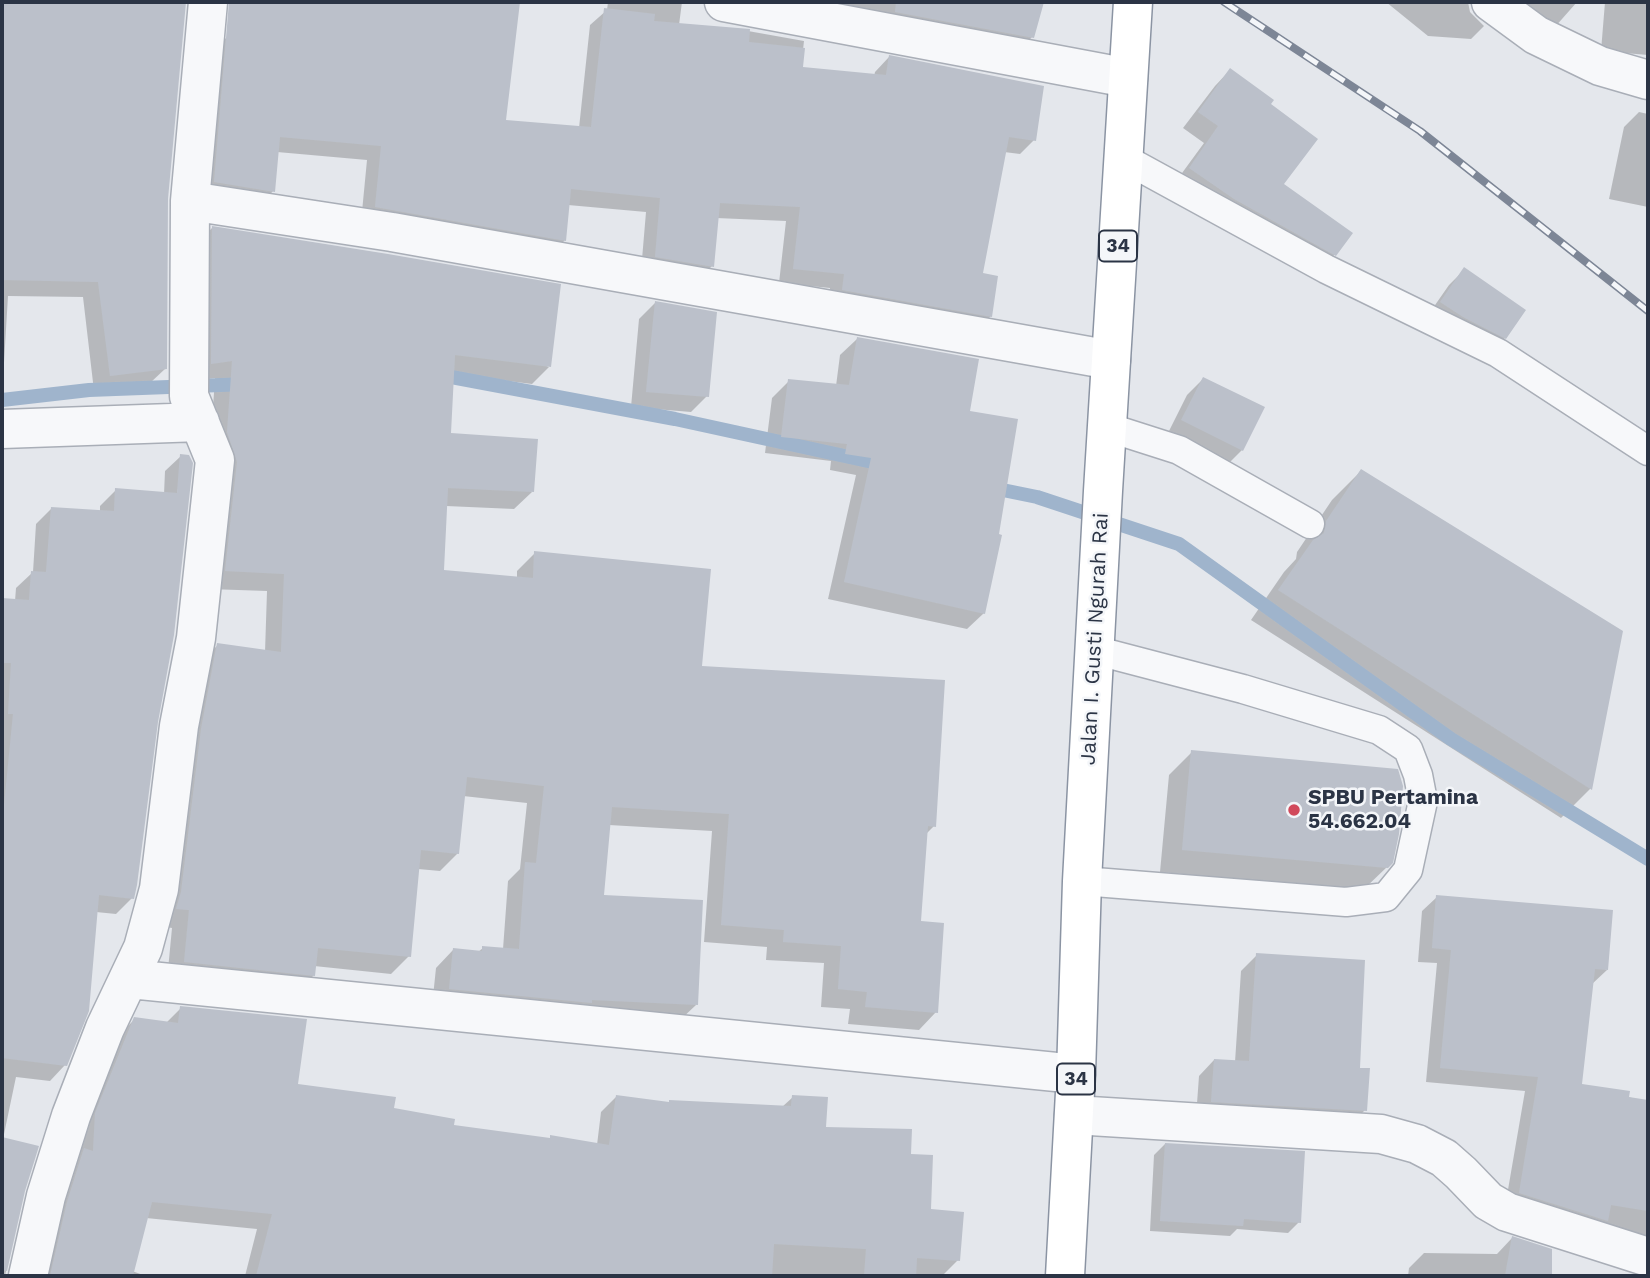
<!DOCTYPE html>
<html>
<head>
<meta charset="utf-8">
<style>
  body { margin:0 }
  #map { position:relative; width:1650px; height:1278px; overflow:hidden; background:#e4e7ec; font-family:"Work Sans",sans-serif }
  canvas { display:block }
  .frame { position:absolute; inset:0; border:4px solid #2b3445; pointer-events:none }
</style>
</head>
<body>
<div id="map">
<canvas width="1650" height="1278"></canvas>
<div class="frame"></div>
</div>
<script>
const g = document.querySelector('canvas').getContext('2d');
g.lineJoin = 'round';
function fill(path, color) {
  g.fillStyle = color;
  g.fill(path, 'evenodd');
}
function poly(rows) {
  const path = new Path2D();
  for (const r of rows) {
    path.moveTo(r[0], r[1]);
    for (let i = 2; i < r.length; i += 2) path.lineTo(r[i], r[i + 1]);
  }
  return path;
}
function trace(path, color, width, dash) {
  g.strokeStyle = color;
  g.lineWidth = width;
  g.lineCap = dash ? 'butt' : 'round';
  g.setLineDash(dash || []);
  g.stroke(path);
}
function write(font, color, halo, rows, align = 'center') {
  g.font = font + ' "Work Sans",sans-serif';
  g.lineWidth = 5;
  g.setLineDash([]);
  g.textBaseline = 'middle';
  g.strokeStyle = halo;
  g.fillStyle = color;
  for (const [text, x, y, turn = 0] of rows) {
    g.save();
    g.translate(x, y);
    g.rotate((+turn || 0) * Math.PI / 180);
    g.textAlign = isNaN(turn) ? turn : align;
    if (halo) g.strokeText(text, 0, 0);
    g.fillText(text, 0, 0);
    g.restore();
  }
}
fill(poly([
  [2,2,184,2,166,199,166,368,149,384,94,391,83,297,8,296,2,396],
  [248,2,519,2,504,122,579,128,590,25,607,10,608,2,682,2,679,25,748,31,804,41,801,68,874,76,875,72,889,57,1034,140,1020,154,1004,152,981,275,991,316,976,330,828,304,830,288,779,283,786,221,716,218,712,266,697,281,641,271,646,212,568,205,565,240,550,255,361,222,367,160,277,152,273,191,259,206,200,197,213,51,228,36,239,38],
  [753,2,1043,2,1032,37,1018,52],
  [1386,2,1468,2,1470,12,1484,26,1471,39,1428,36],
  [1495,2,1577,2,1547,36],
  [1605,2,1648,2,1648,55,1601,51],
  [1230,70,1268,105,1282,185,1335,254,1319,270,1174,184,1204,143,1183,128,1215,86],
  [1639,112,1648,114,1648,207,1609,199,1624,127],
  [212,228,549,367,532,384,453,374,449,434,532,492,514,509,446,506,442,571,517,578,517,571,535,553,934,826,925,835,919,923,936,1012,919,1030,848,1024,850,1009,821,1007,824,963,766,960,767,947,704,942,712,831,609,825,603,897,696,1005,678,1022,432,1006,436,968,453,950,478,952,483,948,503,949,508,881,520,869,527,803,463,796,458,853,440,871,418,869,409,956,391,974,314,966,314,975,296,993,167,980,172,928,160,926,200,662,218,645,265,652,267,591,208,589,210,451,215,378,194,381,195,246],
  [1464,270,1505,338,1489,353,1426,318,1449,285],
  [655,303,707,396,691,412,631,407,639,319],
  [857,339,968,412,984,613,967,629,828,599,856,475,830,470,831,461,765,453,772,398,789,381,836,386,840,355],
  [1203,379,1242,450,1226,466,1166,437,1187,395],
  [181,456,156,723,132,898,116,914,96,912,65,1065,50,1081,16,1077,3,1139,23,1191,5,1276,2,1276,2,600,15,601,16,588,33,572,36,524,52,508,100,512,100,506,116,490,164,494,165,471],
  [1361,471,1621,632,1590,789,1561,818,1251,620,1284,572,1296,559,1297,552,1332,500],
  [1192,752,1387,867,1363,890,1160,872,1169,775],
  [1437,897,1607,970,1591,985,1580,1085,1648,1102,1648,1255,1505,1207,1525,1091,1426,1082,1437,963,1418,962,1422,911],
  [1257,955,1358,1069,1365,1110,1349,1126,1196,1117,1199,1076,1214,1060,1235,1062,1241,971],
  [181,1008,296,1085,452,1127,548,1140,551,1137,597,1145,601,1112,617,1096,667,1104,782,1107,793,1097,824,1129,910,1156,929,1211,958,1260,942,1276,914,1274,914,1276,245,1276,257,1229,146,1218,132,1271,146,1276,39,1276,69,1166,79,1155,81,1130,119,1035,135,1019,166,1023],
  [1165,1144,1299,1222,1288,1233,1237,1229,1230,1236,1150,1231,1154,1155],
  [1512,1238,1550,1251,1550,1276,1408,1276,1409,1268,1424,1253,1497,1254]
]), '#0003');
trace(poly([
  [436,376,446,376,675,419,886,465],
  [2,400,89,390,248,384],
  [988,487,1037,497,1179,544,1451,739,1648,859]
]), '#9fb4cc', 14);
fill(poly([
  [2,2,186,2,168,199,167,369,110,376,98,282,2,280],
  [229,2,520,2,506,120,591,127,604,8,655,14,654,21,750,29,749,42,805,48,803,67,886,75,889,55,1044,86,1036,141,1009,137,983,273,998,276,992,317,842,290,844,274,793,269,800,207,720,203,714,267,655,257,660,198,571,189,566,241,375,207,381,146,280,137,275,192,214,182],
  [896,2,1044,2,1034,38,895,12],
  [1230,68,1274,100,1271,104,1318,139,1284,184,1353,233,1336,256,1234,199,1189,168,1218,126,1198,112],
  [212,226,388,254,561,284,551,367,455,355,451,433,538,439,534,492,448,488,444,570,533,578,534,551,711,569,702,666,945,680,936,827,928,826,921,921,944,923,938,1013,865,1007,867,992,838,989,841,946,783,942,784,930,721,925,729,814,612,807,604,895,703,900,698,1005,592,1000,592,1003,449,989,453,948,482,951,482,946,519,949,525,862,536,863,544,786,467,777,459,854,421,850,411,957,318,948,315,976,184,962,189,910,176,909,181,892,201,729,217,643,281,652,284,574,225,571,237,462,227,432,232,361,211,364],
  [1464,267,1526,310,1506,339,1463,317,1440,302],
  [655,301,717,312,709,397,646,392],
  [857,337,979,359,970,411,1018,419,999,534,1002,535,985,614,844,582,871,458,845,454,847,444,781,437,788,379,849,385],
  [1203,377,1265,407,1243,451,1181,420],
  [180,454,189,455,193,463,174,635,158,722,137,885,134,899,99,895,89,1011,67,1066,2,1058,2,826,13,714,8,714,11,663,2,663,2,598,29,600,31,571,46,572,51,507,114,511,115,488,177,493],
  [1361,469,1623,631,1592,790,1278,590,1313,540,1324,533,1326,521],
  [1191,750,1398,769,1403,786,1399,834,1393,863,1388,868,1182,850],
  [1436,895,1613,910,1608,970,1595,969,1582,1084,1630,1091,1629,1097,1648,1100,1648,1211,1611,1205,1608,1221,1519,1193,1538,1077,1440,1068,1451,950,1432,948],
  [1256,953,1365,960,1360,1068,1370,1068,1367,1111,1211,1102,1214,1059,1249,1061],
  [180,1006,307,1019,298,1084,396,1097,394,1108,455,1119,454,1125,550,1138,550,1135,609,1145,616,1095,669,1102,669,1100,791,1106,792,1095,828,1097,826,1127,912,1129,911,1154,933,1155,931,1209,964,1212,960,1261,917,1258,916,1276,864,1276,866,1249,774,1244,772,1276,256,1276,272,1214,152,1202,133,1276,50,1276,67,1202,84,1148,93,1151,95,1113,134,1017,178,1023],
  [2,1137,39,1146,25,1191,7,1271,2,1270],
  [1165,1143,1305,1151,1301,1223,1244,1219,1243,1226,1160,1221],
  [1512,1236,1552,1249,1552,1276,1505,1276]
]), '#bbc0ca');
const lane = poly([
  [1123,158,1326,269,1498,353,1648,451],
  [1107,427,1179,450,1310,524],
  [1082,881,1346,902,1386,897,1408,870,1423,801,1418,775,1408,749,1379,730,1243,689,1094,650]
]);
const street = poly([
  [724,2,1128,78],
  [1491,2,1536,35,1600,66,1648,80],
  [190,201,392,232,1111,360],
  [2,429,200,422],
  [130,979,1076,1074],
  [1074,1115,1381,1134,1417,1144,1444,1158,1461,1173,1488,1201,1507,1212,1648,1257],
  [28,1276,46,1196,71,1116,105,1028,143,948,159,889,179,726,196,638,215,460,189,396,190,201,208,2]
]);
const highway = poly([
  [1065,1276,1076,1074,1082,881,1103,491,1133,2]
]);
trace(lane, '#a9aeb7', 31);
trace(street, '#a9aeb7', 41);
trace(highway, '#8b94a3', 41);
trace(lane, '#f7f8fa', 28);
trace(street, '#f7f8fa', 38);
trace(highway, '#fff', 38);
const rail = poly([
  [1224,2,1420,131,1648,311]
]);
trace(rail, '#7d8696', 8);
trace(rail, '#f4f6f9', 5, [16]);
for (const [x, y, r, color] of [
  [1294,810,7,"#d1495b"]
]) {
  const dot = new Path2D();
  dot.arc(x, y, r, 0, 2 * Math.PI);
  g.fillStyle = color;
  g.fill(dot);
  trace(dot, '#f4f6f9', 2.5);
}
for (const [x, y, w] of [
  [1118,246,38],
  [1076,1079,38]
]) {
  const box = new Path2D();
  box.roundRect(x - w / 2, y - 15.5, w, 31, 5);
  g.fillStyle = '#f4f6f9';
  g.fill(box);
  trace(box, '#2b3445', 2);
}
write('bold 19px', '#2b3445', null, [
  ["34",1118,246],
  ["34",1076,1079]
]);
write('21px', '#2b3445', '#f4f6f9', [
  ["Jalan I. Gusti Ngurah Rai",1095,639,-87]
]);
write('bold 21px', '#2b3445', '#f4f6f9', [
  ["SPBU Pertamina",1308,798],
  ["54.662.04",1308,822]
], 'left');
</script>
</body>
</html>
